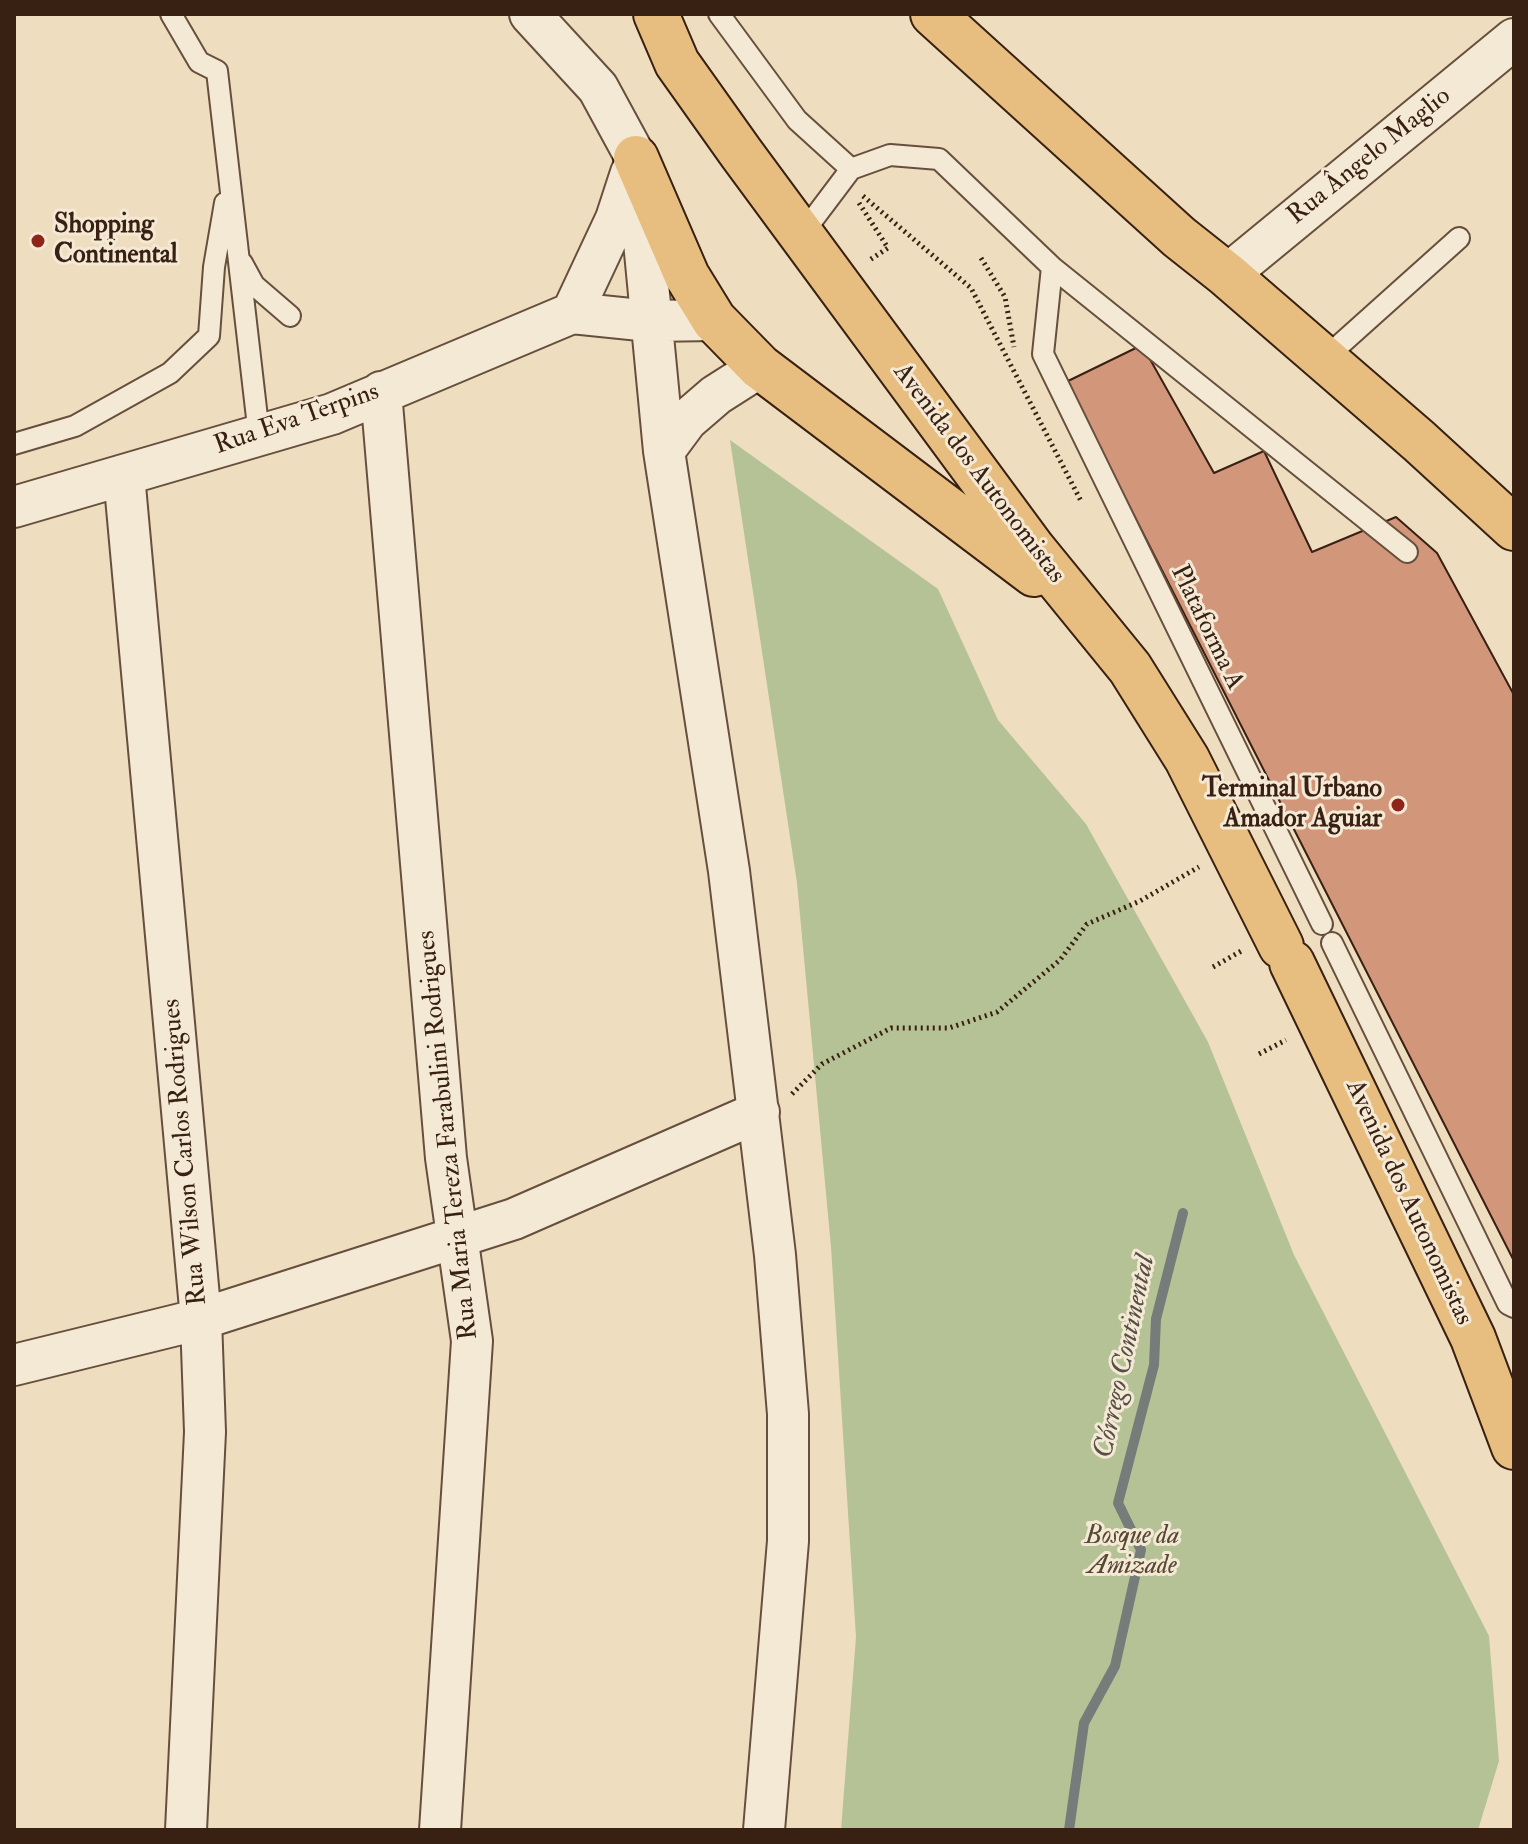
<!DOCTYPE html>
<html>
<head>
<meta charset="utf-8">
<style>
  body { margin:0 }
  #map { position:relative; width:1528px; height:1844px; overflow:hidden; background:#eeddbf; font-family:"IM FELL Double Pica",serif }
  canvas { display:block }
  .frame { position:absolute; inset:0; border:16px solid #382012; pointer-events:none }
</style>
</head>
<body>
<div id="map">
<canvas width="1528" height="1844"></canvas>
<div class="frame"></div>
</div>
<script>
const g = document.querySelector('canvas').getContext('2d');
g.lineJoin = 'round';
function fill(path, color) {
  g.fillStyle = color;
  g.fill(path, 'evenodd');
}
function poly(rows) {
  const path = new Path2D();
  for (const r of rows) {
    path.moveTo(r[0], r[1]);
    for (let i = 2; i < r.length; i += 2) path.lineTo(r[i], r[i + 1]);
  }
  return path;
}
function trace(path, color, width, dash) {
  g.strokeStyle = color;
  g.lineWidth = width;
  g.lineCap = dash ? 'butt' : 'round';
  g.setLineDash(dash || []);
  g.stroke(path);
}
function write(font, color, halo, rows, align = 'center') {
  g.font = font + ' "IM FELL Double Pica",serif';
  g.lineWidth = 6;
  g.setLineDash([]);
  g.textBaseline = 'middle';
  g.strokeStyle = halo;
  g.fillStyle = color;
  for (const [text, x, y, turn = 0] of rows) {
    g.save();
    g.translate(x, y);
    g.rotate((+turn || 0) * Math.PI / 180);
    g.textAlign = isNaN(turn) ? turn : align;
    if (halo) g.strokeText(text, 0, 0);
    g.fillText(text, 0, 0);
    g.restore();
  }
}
fill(poly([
  [730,440,938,589,998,720,1086,824,1208,1042,1294,1255,1489,1636,1499,1761,1478,1830,841,1830,856,1637,831,1247,797,883]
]), '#b5c295');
trace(poly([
  [1069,1830,1084,1723,1115,1666,1141,1550,1118,1503,1154,1365,1156,1319,1183,1213]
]), '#767c79', 10);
const building = poly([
  [1142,345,1214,473,1264,451,1312,552,1396,517,1437,553,1514,695,1514,1261,1066,382,1142,345]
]);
fill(building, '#d2977a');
trace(building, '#382012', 2);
const service = poly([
  [171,14,199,62,217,71,259,435],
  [719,14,797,120,851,169],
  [802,234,851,169,890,155,939,159,1052,267,1407,552],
  [242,263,254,285,290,316],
  [1052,267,1043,354,1322,924],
  [1324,359,1459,238],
  [14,444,75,426,170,373,209,336,214,267,225,203],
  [1332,943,1508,1304,1514,1307]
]);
const minor = poly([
  [530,14,598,88,636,158,664,451,729,871,775,1255,788,1414,788,1541,764,1830],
  [1227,275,1514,39],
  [572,313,616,219,631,173],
  [381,392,446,1158,472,1341,440,1830],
  [664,451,687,420,716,395,760,367],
  [124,475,201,1319,205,1432,186,1830],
  [14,507,332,414,572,313,650,321,714,320],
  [14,1365,201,1319,514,1219,759,1112]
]);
const primary = poly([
  [656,14,677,63,741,153,1033,549,1130,668,1187,759,1281,946],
  [933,14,1179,237,1227,275,1419,441,1514,528],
  [636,158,687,276,714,320,760,367,1034,574],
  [1292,963,1473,1338,1514,1447]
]);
trace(service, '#664f3d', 24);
trace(minor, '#664f3d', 44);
trace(primary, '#382012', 48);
trace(poly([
  [863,196,971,288,1081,501],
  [859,203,888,248,868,261],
  [981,258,1005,297,1014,347],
  [1213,967,1243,950],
  [1259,1054,1286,1040],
  [792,1094,822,1064,891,1028,949,1028,997,1012,1060,960,1087,924,1140,901,1199,867]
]), '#382012', 5, [2, 4]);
trace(service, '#f4e9d5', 20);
trace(minor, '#f4e9d5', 40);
trace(primary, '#e7be80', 44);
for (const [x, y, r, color] of [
  [38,241,8,"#8f2418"],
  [1398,805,8,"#8f2418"]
]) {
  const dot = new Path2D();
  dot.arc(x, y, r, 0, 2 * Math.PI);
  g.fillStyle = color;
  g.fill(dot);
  trace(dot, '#f4e9d5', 3);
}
write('26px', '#382012', '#f4e9d5', [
  ["Rua Ângelo Maglio",1370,157,-39],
  ["Rua Eva Terpins",297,420,-19],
  ["Avenida dos Autonomistas",978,474,53],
  ["Plataforma A",1206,628,64],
  ["Rua Maria Tereza Farabulini Rodrigues",449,1135,-96],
  ["Rua Wilson Carlos Rodrigues",186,1152,-95],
  ["Avenida dos Autonomistas",1408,1203,65]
]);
write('bold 26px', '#382012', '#f4e9d5', [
  ["Shopping",54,226],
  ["Continental",54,256],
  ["Terminal Urbano",1382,790,"right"],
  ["Amador Aguiar",1382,820,"right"]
], 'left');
write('italic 26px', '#574833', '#f4e9d5', [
  ["Bosque da",1132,1537],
  ["Amizade",1132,1567]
]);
write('italic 28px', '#574e45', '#f4e9d5', [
  ["Córrego Continental",1126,1357,-78]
]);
</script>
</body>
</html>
